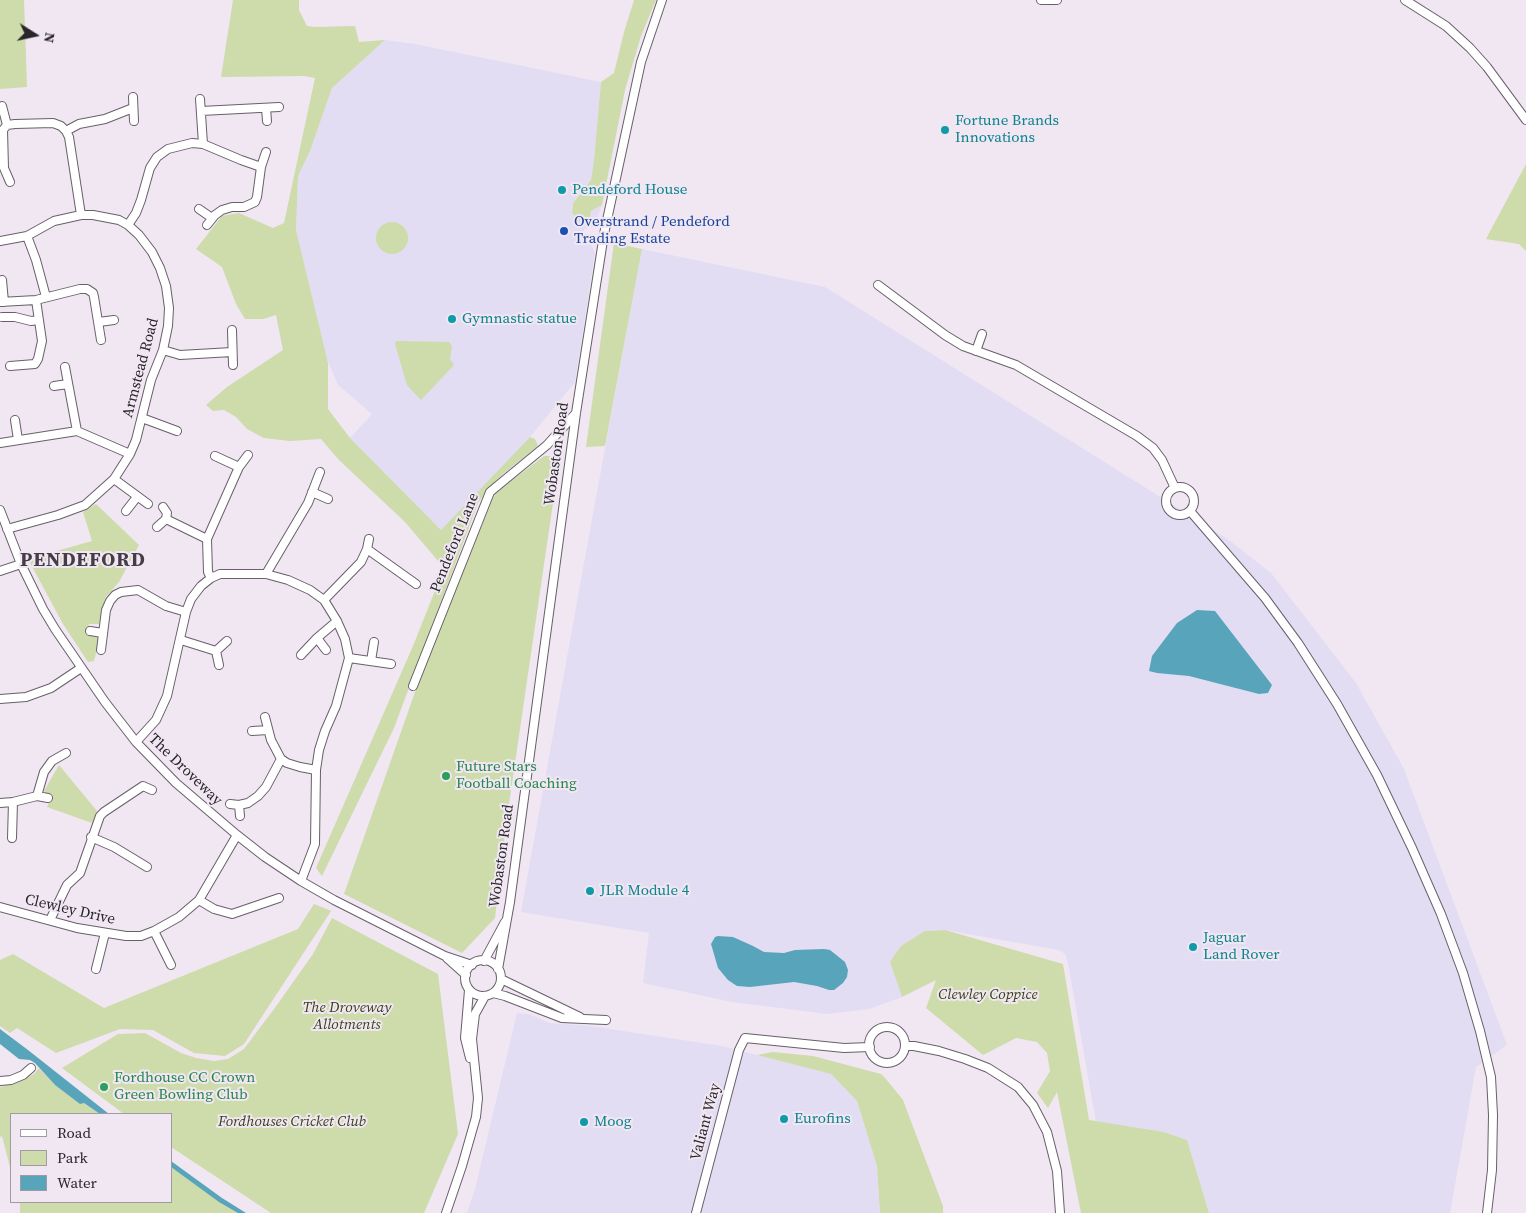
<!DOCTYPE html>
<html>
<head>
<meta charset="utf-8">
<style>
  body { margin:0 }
  #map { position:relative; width:1526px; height:1213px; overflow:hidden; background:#f0e7f3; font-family:"Source Serif 4",serif }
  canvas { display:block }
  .legend { position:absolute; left:10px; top:1113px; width:162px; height:90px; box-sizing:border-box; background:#f0e7f3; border:1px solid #a09aa3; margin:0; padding:6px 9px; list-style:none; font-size:15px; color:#29262a }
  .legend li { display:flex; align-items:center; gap:10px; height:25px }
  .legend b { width:25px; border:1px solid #a09aa3 }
  .north { position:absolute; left:10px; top:10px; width:50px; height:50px; -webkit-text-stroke:4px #f0e7f3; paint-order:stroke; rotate:100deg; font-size:14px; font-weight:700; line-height:20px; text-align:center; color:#29262a }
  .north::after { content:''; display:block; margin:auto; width:18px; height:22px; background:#29262a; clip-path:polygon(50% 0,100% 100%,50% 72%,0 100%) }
</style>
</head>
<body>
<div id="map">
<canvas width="1526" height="1213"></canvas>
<ul class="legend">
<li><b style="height:6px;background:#fff"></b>Road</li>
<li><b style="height:14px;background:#cedbab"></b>Park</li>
<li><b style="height:14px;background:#58a4bb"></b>Water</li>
</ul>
<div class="north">N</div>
</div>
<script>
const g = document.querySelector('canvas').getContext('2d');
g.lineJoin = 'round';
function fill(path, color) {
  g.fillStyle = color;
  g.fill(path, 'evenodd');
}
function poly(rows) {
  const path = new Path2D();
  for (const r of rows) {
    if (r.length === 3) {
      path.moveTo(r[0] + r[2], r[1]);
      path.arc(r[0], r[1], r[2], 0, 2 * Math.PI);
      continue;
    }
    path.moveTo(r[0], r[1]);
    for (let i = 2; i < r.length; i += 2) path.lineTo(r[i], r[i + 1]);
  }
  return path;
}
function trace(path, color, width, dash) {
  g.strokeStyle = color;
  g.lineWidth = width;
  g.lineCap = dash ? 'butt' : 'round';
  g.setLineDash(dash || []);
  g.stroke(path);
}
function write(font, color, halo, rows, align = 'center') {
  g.font = font + ' "Source Serif 4",serif';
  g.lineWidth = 4;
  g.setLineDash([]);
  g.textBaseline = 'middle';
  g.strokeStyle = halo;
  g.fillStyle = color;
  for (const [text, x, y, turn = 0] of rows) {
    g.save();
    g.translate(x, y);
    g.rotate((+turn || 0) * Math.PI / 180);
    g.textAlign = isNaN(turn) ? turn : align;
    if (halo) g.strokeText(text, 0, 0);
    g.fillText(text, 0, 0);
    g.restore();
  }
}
fill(poly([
  [385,40,415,44,601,82,594,160,591,180,573,202,572,213,576,219,590,218,591,211,602,205,595,223,592,227,584,229,583,239,592,246,595,253,575,382,530,437,441,530,350,438,372,414,338,385,326,357,296,230,298,176,310,151,332,88],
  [642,249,825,287,1229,540,1271,573,1356,683,1404,769,1507,1045,1476,1067,1450,1213,1209,1213,1187,1140,1164,1132,1096,1122,1068,963,1065,954,1059,950,945,930,925,931,890,962,902,997,869,1009,827,1014,732,1002,643,983,649,933,521,912,592,519],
  [517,1013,529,1014,549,1023,590,1026,722,1046,831,1074,857,1101,877,1166,880,1213,467,1213,475,1189]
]), '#e2ddf3');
fill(poly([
  [0,0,24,0,27,87,0,89],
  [233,0,299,0,299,10,307,26,315,27,355,26,359,42,385,40,332,88,310,151,298,176,296,230,328,363,328,409,350,438,441,530,530,437,535,439,538,446,503,474,488,489,478,503,394,728,322,876,316,868,413,646,444,568,405,522,338,459,321,439,290,441,264,438,247,429,236,417,224,410,213,411,206,405,227,387,283,350,276,315,263,319,245,319,236,304,222,267,196,249,222,216,239,213,273,228,284,223,315,78,304,76,221,77],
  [634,0,656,0,641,36,625,90,602,205,591,211,590,218,586,222,581,223,572,213,573,203,591,180,594,160,601,82,614,73,624,32],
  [1526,164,1526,251,1519,244,1486,239],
  [392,238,16],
  [614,243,642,249,605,446,586,447],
  [396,341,449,342,452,346,450,359,454,365,421,400,407,385,395,344],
  [544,456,554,456,555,489,506,825,495,918,462,953,344,894,415,692,495,493],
  [96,504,139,545,119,582,105,598,99,624,89,624,86,634,100,638,94,661,88,662,63,624,28,559,92,541,83,512],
  [59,765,97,811,92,823,47,807,52,796,44,791],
  [314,904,331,911,244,1044,225,1056,194,1053,153,1030,120,1029,56,1053,17,1028,10,1033,0,1026,0,960,13,954,104,1008,298,929],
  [332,918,438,974,458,1134,424,1213,271,1213,171,1147,171,1114,124,1114,62,1068,118,1034,145,1033,181,1053,196,1058,214,1061,228,1059,244,1049,277,1005,313,954],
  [945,930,1063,964,1089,1120,1164,1132,1187,1140,1209,1213,1081,1213,1057,1092,1048,1108,1037,1093,1050,1071,1047,1053,1037,1042,1016,1038,983,1055,926,1008,936,980,902,997,890,962,901,946,925,931],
  [773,1052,813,1056,881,1074,886,1079,903,1100,943,1206,943,1213,880,1213,877,1166,857,1101,831,1074,757,1055],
  [39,1068,55,1085,80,1103,84,1103,100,1114,11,1114,11,1171,2,1136,0,1137,0,1087,21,1081,34,1074],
  [171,1167,238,1213,20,1213,20,1202,171,1202]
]), '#cedbab');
fill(poly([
  [1197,610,1215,611,1272,685,1268,693,1259,694,1189,676,1157,673,1149,671,1152,656,1177,623],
  [718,936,733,937,753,946,764,952,784,953,795,950,824,949,830,950,845,962,848,970,847,977,843,983,834,990,829,990,817,986,794,982,750,987,737,986,728,980,718,968,711,944,715,937],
  [0,1029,28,1050,109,1114,100,1114,84,1103,80,1104,55,1085,35,1063,30,1060,19,1059,0,1044],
  [171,1161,222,1198,246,1213,238,1213,219,1202,171,1167]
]), '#58a4bb');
const minor = poly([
  [1041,0,1057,0],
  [1405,0,1446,26,1470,48,1487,67,1526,120],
  [133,97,134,121],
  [200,99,203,144],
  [2,106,7,125],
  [266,108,267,121],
  [201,111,279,107],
  [66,131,79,124,105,119,133,108],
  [10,182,4,168,3,130,7,125,15,124,53,123,61,126,66,131,69,137,81,215],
  [199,209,212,218],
  [128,225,136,213,141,200,150,168,157,157,168,149,192,143,203,144,241,160,261,167],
  [207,225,215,215,222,210,232,207,244,207,255,202,257,197,261,167,266,152],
  [27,236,36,260,46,297],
  [0,241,27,236,54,221,81,215,93,215,119,220,128,225,139,235,152,252,160,268,166,286,169,308,168,326,163,350,151,380,136,440,130,454,114,479,85,505,58,515,7,529],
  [2,280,4,302],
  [878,285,945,335,963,346,1016,365,1137,436,1153,448,1162,460,1175,488],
  [0,302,36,300,80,289,87,289,93,293,94,297,101,340],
  [2,317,15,317,31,321,39,320],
  [99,322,114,320],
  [232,330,233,365],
  [163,350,180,355,232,352],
  [976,351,982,334],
  [10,366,35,364,38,359,42,341,36,300],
  [65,367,77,431],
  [54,386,68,384],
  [142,418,177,431],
  [15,420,18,440],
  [0,443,77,431,130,454],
  [215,456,239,467],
  [114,479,148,504],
  [1180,501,14],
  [312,492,328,499],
  [0,510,21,564,43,609,55,629,105,702,136,742,176,783,237,835,265,857,301,881,334,900,445,956,472,965],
  [126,511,137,497],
  [1190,511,1265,598,1298,643,1337,704,1377,775,1412,848,1441,914,1463,973,1480,1031,1491,1077,1493,1115,1492,1170,1487,1213],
  [166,519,207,539],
  [157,527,166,519,167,513,163,507],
  [367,549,369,539],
  [0,571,21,564],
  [266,574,308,503,320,472],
  [211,578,208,572,207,539,239,467,248,455],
  [324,600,361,562,367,549,416,584],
  [90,631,103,633],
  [317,638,326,650],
  [181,640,216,651],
  [101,650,106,610,110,601,115,595,121,592,138,590,166,606,186,612],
  [301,655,317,638,337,621],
  [349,658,391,664],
  [371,661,374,642],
  [219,665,216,651,227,641],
  [413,686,490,492,547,445,576,413],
  [0,699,26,697,51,688,81,668],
  [265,717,271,740,281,759,287,763,300,767,316,770],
  [252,731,268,730],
  [136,742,156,720,167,696,186,612,191,599,201,586,211,578,220,574,266,574,288,580,310,590,324,600,337,621,345,639,349,658,336,706,325,731,319,750,316,770,315,844,301,881],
  [37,796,48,798],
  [0,803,13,802,37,796,44,772,52,761,66,753],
  [230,804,239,805,248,803,258,796,266,787,281,759],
  [239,805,240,816],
  [91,837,114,847,147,867],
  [12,838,13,802],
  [199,900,214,909,232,914,279,898],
  [0,907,77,928,126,936,141,936,154,931,179,917,199,900,237,835],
  [50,920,67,885,80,873,100,816,104,812,143,786,152,790],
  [154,931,171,965],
  [447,958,466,975],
  [483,978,18],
  [484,961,505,922],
  [96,969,105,933],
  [498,969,510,902,576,413,604,234,641,62,662,0],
  [501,979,580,1017],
  [469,990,465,1038,470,1058],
  [493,993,505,996,562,1018,606,1020],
  [887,1045,18],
  [905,1046,914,1046,939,1051,965,1059,988,1068,1018,1087,1033,1105,1047,1132,1057,1171,1060,1213],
  [0,1081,11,1080,23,1075,31,1068],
  [446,1213,462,1166,476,1117,478,1098,472,1039,475,1014,485,996],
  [696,1213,739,1050,745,1038,844,1048,870,1047]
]);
trace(minor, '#685f6a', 10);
trace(minor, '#fff', 8);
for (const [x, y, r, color] of [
  [945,130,5,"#0f9aa8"],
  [562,190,5,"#0f9aa8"],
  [564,231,5,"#1a4fb4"],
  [452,319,5,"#0f9aa8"],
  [446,776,5,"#2e9e5b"],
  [590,891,5,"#0f9aa8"],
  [1193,947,5,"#0f9aa8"],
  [104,1087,5,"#2e9e5b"],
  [784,1119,5,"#0f9aa8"],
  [584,1122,5,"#0f9aa8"]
]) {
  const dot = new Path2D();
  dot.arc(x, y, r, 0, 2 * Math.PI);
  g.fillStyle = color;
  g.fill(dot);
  trace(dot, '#f0e7f3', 2);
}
write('15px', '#0d838f', '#f0e7f3', [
  ["Fortune Brands",955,121],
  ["Innovations",955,138],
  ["Pendeford House",572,190],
  ["Gymnastic statue",462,319],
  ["JLR Module 4",600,891],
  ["Jaguar",1203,938],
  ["Land Rover",1203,955],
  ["Eurofins",794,1119],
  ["Moog",594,1122]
], 'left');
write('15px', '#164399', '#f0e7f3', [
  ["Overstrand / Pendeford",574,222],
  ["Trading Estate",574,239]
], 'left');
write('15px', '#29262a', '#f0e7f3', [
  ["Armstead Road",141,368,-75],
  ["Wobaston Road",557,454,-82],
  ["Pendeford Lane",455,543,-68],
  ["The Droveway",185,770,44],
  ["Wobaston Road",502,856,-82],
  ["Clewley Drive",70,910,13],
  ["Valiant Way",706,1122,-75]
]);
write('15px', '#27864d', '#f0e7f3', [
  ["Future Stars",456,767],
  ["Football Coaching",456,784],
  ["Fordhouse CC Crown",114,1078],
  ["Green Bowling Club",114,1095]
], 'left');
write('italic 15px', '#394216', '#f0e7f3', [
  ["Clewley Coppice",988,995],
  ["The Droveway",347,1008],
  ["Allotments",347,1025],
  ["Fordhouses Cricket Club",292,1122]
]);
g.letterSpacing = '1px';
write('bold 20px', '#443c46', '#f0e7f3', [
  ["PENDEFORD",83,561]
]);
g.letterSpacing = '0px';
</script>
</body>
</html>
